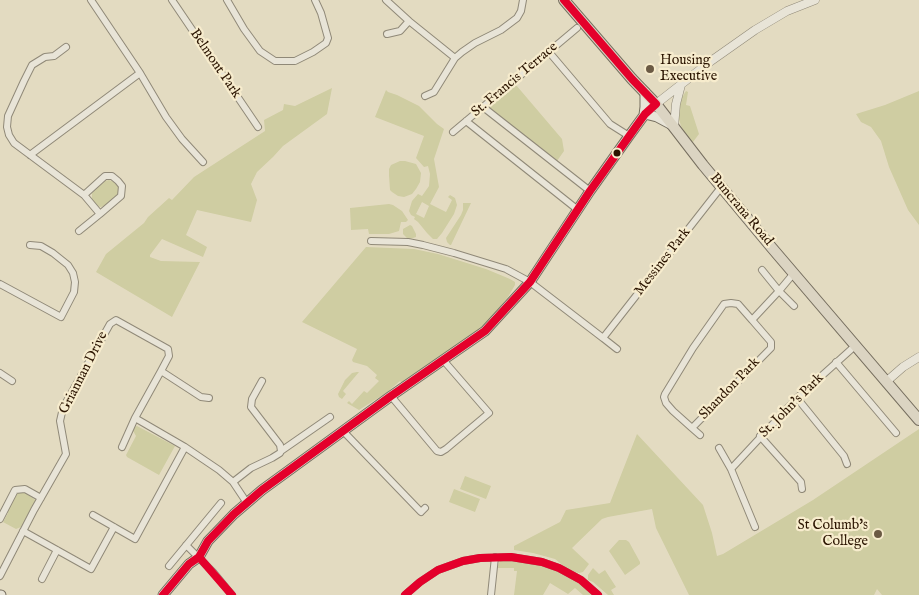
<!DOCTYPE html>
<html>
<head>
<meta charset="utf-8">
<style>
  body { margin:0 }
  canvas { display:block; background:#e3dbc1 }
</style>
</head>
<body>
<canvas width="919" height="595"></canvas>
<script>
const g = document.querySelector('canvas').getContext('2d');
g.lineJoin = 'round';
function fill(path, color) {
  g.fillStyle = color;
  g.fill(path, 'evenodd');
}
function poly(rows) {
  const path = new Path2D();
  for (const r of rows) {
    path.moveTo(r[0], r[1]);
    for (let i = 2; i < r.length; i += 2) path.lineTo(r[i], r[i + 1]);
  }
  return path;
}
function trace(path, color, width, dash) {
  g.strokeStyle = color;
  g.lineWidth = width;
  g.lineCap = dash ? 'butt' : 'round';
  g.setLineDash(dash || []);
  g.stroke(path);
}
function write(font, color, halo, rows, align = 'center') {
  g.font = font + ' "IM FELL English",serif';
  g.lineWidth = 4.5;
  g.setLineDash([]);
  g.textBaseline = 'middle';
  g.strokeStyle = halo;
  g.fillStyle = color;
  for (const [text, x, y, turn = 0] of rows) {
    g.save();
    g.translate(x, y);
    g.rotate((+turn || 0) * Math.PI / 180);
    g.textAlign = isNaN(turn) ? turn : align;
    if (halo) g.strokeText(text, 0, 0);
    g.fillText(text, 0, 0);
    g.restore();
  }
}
fill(poly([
  [516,85,562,139,564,151,557,161,491,109,490,107,491,106],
  [332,88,327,114,283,146,273,157,257,172,251,184,257,200,251,222,197,210,186,235,207,247,203,257,162,239,150,255,150,257,161,261,200,262,172,317,96,272,106,254,144,223,148,217,169,198,172,200,194,177,265,131,264,120,283,110,284,104,295,106],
  [386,90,388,92,397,95,419,106,437,124,444,129,434,159,439,187,430,204,446,212,452,200,448,197,450,195,455,198,457,205,454,214,442,233,437,239,433,239,427,233,418,222,414,219,415,217,411,215,409,211,412,201,418,194,422,196,429,186,430,174,428,166,424,167,416,158,424,136,375,117],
  [422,202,429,206,424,218,416,214],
  [686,91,688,92,686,105,690,106,699,134,693,142,689,140,681,126,678,116,681,99],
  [919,91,919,225,908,210,889,167,881,141,871,127,861,122,856,114,885,105],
  [400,161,405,161,416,164,421,173,420,182,416,189,412,194,404,197,398,196,392,192,390,190,389,175,389,169,391,165],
  [109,180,114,182,117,185,119,188,118,194,105,206,100,207,97,205,92,199,92,193,105,181],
  [463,203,471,203,451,245,450,245,447,242,446,238,461,215,463,210],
  [389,204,393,205,402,211,408,220,406,222,401,222,399,231,389,234,369,234,368,229,351,230,350,208],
  [410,225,412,226,416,234,416,237,413,238,408,239,403,234,403,229],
  [366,247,414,249,438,254,486,269,510,279,515,282,515,285,508,297,484,326,403,385,400,381,386,393,359,410,347,403,349,401,352,404,364,391,367,393,379,381,375,378,377,375,367,366,353,362,352,360,357,349,302,322],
  [357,372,359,372,343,391,346,394,342,399,339,397,338,394,345,380,352,373],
  [137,426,175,446,159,475,127,457,126,455,136,436,132,429,134,427],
  [919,429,919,595,882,595,877,589,874,595,689,595,656,528,652,509,608,517,602,519,572,548,589,564,583,572,579,573,575,572,565,567,555,559,533,553,514,550,514,546,560,522,566,510,610,503,637,434,703,505,712,533,717,556,723,554,813,500],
  [465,476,491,486,486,499,460,489],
  [454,489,480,499,475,512,449,502],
  [24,492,34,499,36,501,21,527,16,529,3,522,8,513,7,511,16,495,18,493],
  [619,540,626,540,629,542,640,562,640,564,625,575,609,551],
  [504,560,521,561,536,564,558,571,572,578,587,588,595,595,583,595,575,588,568,594,550,583,543,595,514,595,517,571,514,571,514,568,497,568,498,565,500,561],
  [593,568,599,574,605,570,616,587,611,590,614,595,608,595,593,582,588,580,588,575]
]), '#cfcda2');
const minor = poly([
  [91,0,140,73,166,117,182,139,203,162],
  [172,0,258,127],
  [227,0,244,29,260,51,275,61,295,61,313,52,326,43,328,38,321,13,315,0],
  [386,0,409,21,455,58],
  [387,34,400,31,409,21],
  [66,47,54,56,45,57,32,65,24,81,8,116,7,127,9,135,14,143,84,195,100,214,79,231],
  [549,52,610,124,629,136],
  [425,96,434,92,455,58,462,52,475,43,501,30,517,18,521,11,523,0],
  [483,107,590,191],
  [466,121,578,210],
  [453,132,577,28],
  [30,155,140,73],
  [84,195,105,176,112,176,118,181,122,186,121,196,100,214],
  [371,241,408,242,423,245,454,253,506,269,530,282,603,338,722,186],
  [762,270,779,291,794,306],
  [0,284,61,317,74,292,75,282,73,273,68,265,53,253,41,246,30,245],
  [752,320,771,342,771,348,692,428,673,411,666,403,664,397,665,394,693,348,724,304,731,303,738,304,752,320,779,291,794,273],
  [603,338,617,349],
  [836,362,896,433],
  [0,373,12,381],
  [391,396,437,451,441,452,446,449,489,413,444,361],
  [797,398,844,456,847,464],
  [135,418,185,447,219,470,233,482,247,503],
  [692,428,700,435],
  [343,431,421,512,425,508],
  [760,436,801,482,802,489],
  [122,447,135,418,161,371,201,397,209,398],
  [719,448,731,469,755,527],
  [281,451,330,417],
  [731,469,797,398,856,345],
  [233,482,251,468,272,458,280,453,281,451,280,445,251,407,252,399,262,381],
  [93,515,135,539,185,447],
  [0,519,15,490,25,489,41,498],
  [23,531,91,569,114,527],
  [186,545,213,572,232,595],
  [169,566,221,503],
  [0,576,34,510,66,454,60,421,63,408,110,324,116,320,168,349,169,356,161,371],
  [42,579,57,550],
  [405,595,420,582,438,570,463,561,480,558,511,557,542,562,559,568,581,580,598,595],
  [491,595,495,557]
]);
const tertiary = poly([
  [656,104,711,61,755,30,787,11,815,0],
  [674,127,676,104,681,85],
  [887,381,903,367,919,357]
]);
const secondary = poly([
  [645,114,657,117,672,125],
  [644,115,645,107,645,92],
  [0,595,1,595],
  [163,595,189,564,199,557,208,541,234,514,262,490,391,396,485,331,530,282,590,191,629,136,645,114,656,104]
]);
const trunk = poly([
  [564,0,632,79,656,104,703,165,772,248,919,420]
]);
trace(minor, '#908978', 8);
trace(tertiary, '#908978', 9);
trace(secondary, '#766e5f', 11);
trace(trunk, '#766e5f', 12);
trace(minor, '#e8e4d7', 6);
trace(tertiary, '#e8e4d7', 8);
trace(secondary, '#e8e4d7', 9);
trace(trunk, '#dbd4c2', 10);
trace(poly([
  [199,557,232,595],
  [163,595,189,564,199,557,208,541,234,514,262,490,391,396,485,331,530,282,590,191,645,114,656,104,632,79,564,0],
  [405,595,420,582,438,570,463,561,480,558,511,557,542,562,559,568,581,580,598,595]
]), '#e4002b', 8);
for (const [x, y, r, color] of [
  [650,69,5,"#6b5a44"],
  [617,153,4.5,"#2b1400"],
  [878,534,5,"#6b5a44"]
]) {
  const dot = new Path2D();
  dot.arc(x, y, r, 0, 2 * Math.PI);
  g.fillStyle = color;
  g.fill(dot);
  trace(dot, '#f7eccd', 2);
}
write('14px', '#2b1400', '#f7eccd', [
  ["Housing",660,61],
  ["Executive",660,77],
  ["St Columb's",868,526,"right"],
  ["College",868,542,"right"]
], 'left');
write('14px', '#2b1400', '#f7eccd', [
  ["Belmont Park",215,64,56],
  ["St. Francis Terrace",515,80,-40],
  ["Buncrana Road",741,210,50],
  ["Messines Park",663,262,-52],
  ["Griannan Drive",84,373,-63],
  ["Shandon Park",730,389,-46],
  ["St. John's Park",792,406,-45]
]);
</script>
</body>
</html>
